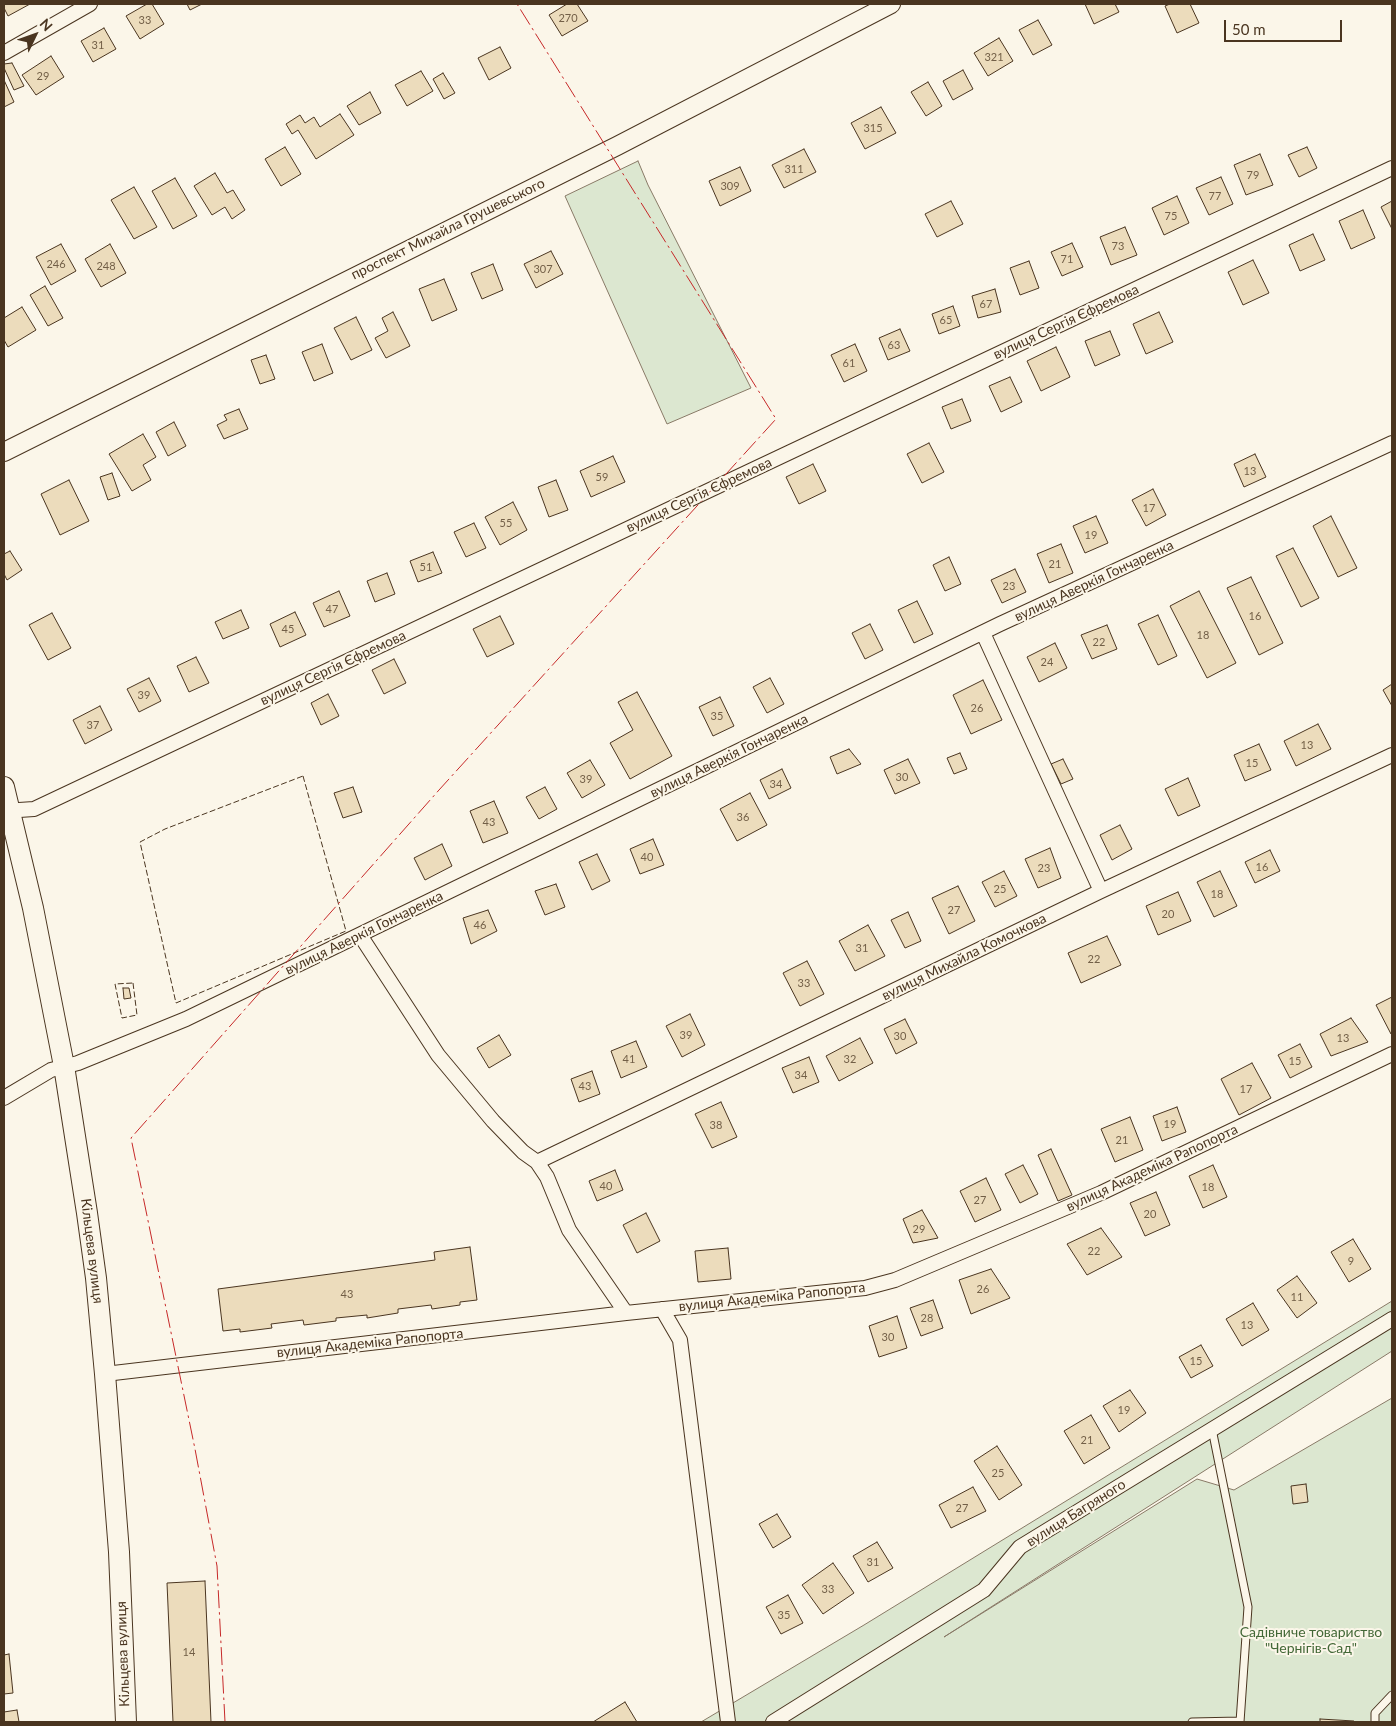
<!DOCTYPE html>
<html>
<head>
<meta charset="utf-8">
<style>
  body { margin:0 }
  #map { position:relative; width:1396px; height:1726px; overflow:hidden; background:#fbf6e9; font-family:Lato,sans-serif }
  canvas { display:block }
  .frame { position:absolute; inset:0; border:5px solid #4a3520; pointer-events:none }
  .north { position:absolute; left:10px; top:10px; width:50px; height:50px; -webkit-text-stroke:4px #fbf6e9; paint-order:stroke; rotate:48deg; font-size:14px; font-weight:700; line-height:20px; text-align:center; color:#4a3520 }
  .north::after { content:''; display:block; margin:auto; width:18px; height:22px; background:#4a3520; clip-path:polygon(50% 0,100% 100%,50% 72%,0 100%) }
  .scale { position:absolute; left:1224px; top:20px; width:118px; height:22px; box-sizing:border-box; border:2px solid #4a3520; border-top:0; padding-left:6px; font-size:15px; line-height:18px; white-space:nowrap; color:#4a3520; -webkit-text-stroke:4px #fbf6e9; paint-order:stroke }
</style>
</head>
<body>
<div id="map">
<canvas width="1396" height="1726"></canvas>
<div class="frame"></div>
<div class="north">N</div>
<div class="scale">50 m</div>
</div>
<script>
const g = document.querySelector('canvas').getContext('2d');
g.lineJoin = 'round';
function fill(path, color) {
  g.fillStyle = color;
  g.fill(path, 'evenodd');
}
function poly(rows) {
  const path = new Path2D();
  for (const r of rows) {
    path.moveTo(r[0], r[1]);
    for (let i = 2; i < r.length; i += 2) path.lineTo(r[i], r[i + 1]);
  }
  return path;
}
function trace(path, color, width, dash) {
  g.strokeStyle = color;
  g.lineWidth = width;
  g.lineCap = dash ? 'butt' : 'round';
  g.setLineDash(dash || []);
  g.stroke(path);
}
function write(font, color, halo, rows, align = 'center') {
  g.font = font + ' Lato,sans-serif';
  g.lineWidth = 4;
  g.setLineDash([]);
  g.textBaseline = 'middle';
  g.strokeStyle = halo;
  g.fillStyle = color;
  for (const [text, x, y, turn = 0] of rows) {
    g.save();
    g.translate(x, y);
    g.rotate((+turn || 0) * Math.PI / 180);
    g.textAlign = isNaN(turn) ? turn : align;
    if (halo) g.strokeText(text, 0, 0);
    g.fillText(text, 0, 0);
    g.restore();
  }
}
const green = poly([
  [638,161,648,185,751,388,667,424,565,196,638,161],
  [1392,1301,1392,1351,944,1637,1197,1479,1234,1490,1392,1398,1392,1722,701,1722,864,1625,1392,1301]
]);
fill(green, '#dce7d0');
trace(green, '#887966', 1);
const building = poly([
  [4,4,30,4,8,16,4,8,4,4],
  [147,4,152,4,164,24,140,39,126,16,147,4],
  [187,4,202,4,190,10,187,4],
  [567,4,577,4,588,21,562,36,549,15,567,4],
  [1085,4,1115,4,1119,12,1094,24,1085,4],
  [1170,4,1190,4,1199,23,1177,33,1165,6,1170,4],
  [1038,20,1052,45,1033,55,1019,30,1038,20],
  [104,28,116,49,93,62,81,41,104,28],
  [999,38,1013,61,988,76,974,53,999,38],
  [500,47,511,68,489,80,478,58,500,47],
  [51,56,64,77,36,95,22,75,51,56],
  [12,63,24,86,14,90,4,68,4,64,12,63],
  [963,70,973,89,953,100,943,81,963,70],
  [421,71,433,91,407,106,395,85,421,71],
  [443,73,455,93,444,99,433,79,443,73],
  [4,80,14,102,4,107,4,80],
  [928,82,942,106,926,116,911,92,928,82],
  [370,92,381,113,359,125,347,106,370,92],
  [881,107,896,133,865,149,851,123,881,107],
  [340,114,354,135,316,159,298,130,292,134,286,124,300,115,305,123,314,117,320,127,340,114],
  [285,147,301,174,281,186,265,159,285,147],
  [1307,147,1317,168,1299,177,1288,155,1307,147],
  [804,149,816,172,784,188,772,165,804,149],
  [1260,154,1273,185,1246,195,1234,165,1260,154],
  [740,167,751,191,720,206,709,181,740,167],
  [215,173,227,193,233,190,245,210,232,219,225,207,212,215,194,186,215,173],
  [1221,177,1233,204,1209,215,1196,188,1221,177],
  [175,178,197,216,173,229,152,191,175,178],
  [134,187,157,227,134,239,111,200,134,187],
  [1177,196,1189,223,1164,235,1152,208,1177,196],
  [951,201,963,224,937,237,925,214,951,201],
  [1392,201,1392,229,1381,207,1392,201],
  [1363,210,1375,238,1351,249,1339,221,1363,210],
  [1125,227,1137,255,1111,265,1100,237,1125,227],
  [1313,234,1325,260,1300,271,1289,245,1313,234],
  [1072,243,1083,267,1062,276,1051,252,1072,243],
  [61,244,76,271,51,285,36,257,61,244],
  [110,244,126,273,101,287,85,259,110,244],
  [551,251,563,274,536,288,524,264,551,251],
  [1253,260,1269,293,1243,305,1228,272,1253,260],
  [1029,261,1039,288,1020,295,1010,268,1029,261],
  [493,264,503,290,482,299,471,273,493,264],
  [444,279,457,310,432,321,419,289,444,279],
  [45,286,63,318,48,326,30,295,45,286],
  [995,289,1001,312,978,318,972,296,995,289],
  [953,306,960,326,939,334,932,314,953,306],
  [22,307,36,330,8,347,4,340,4,318,22,307],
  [393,312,410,346,386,358,375,338,388,331,382,318,393,312],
  [1159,312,1173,342,1146,354,1133,324,1159,312],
  [356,317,372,350,351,360,334,328,356,317],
  [900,329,910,351,888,360,879,338,900,329],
  [1110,331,1120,355,1095,366,1085,341,1110,331],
  [322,344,333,373,314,381,302,352,322,344],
  [855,344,867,371,844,382,831,355,855,344],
  [1056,347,1070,377,1041,391,1027,361,1056,347],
  [266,355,275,379,260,384,251,360,266,355],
  [1010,377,1022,402,1001,412,989,386,1010,377],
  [962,399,971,421,951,429,942,407,962,399],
  [239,409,248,429,224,439,217,425,227,420,224,415,239,409],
  [174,422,186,446,168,456,156,432,174,422],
  [143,434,156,457,143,465,151,480,132,491,109,454,143,434],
  [929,443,944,472,922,483,907,454,929,443],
  [1255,454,1266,477,1244,487,1234,464,1255,454],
  [613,456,625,482,591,497,580,471,613,456],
  [813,464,826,491,799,504,786,477,813,464],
  [112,473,120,496,108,500,100,477,112,473],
  [69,480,89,521,60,535,41,494,69,480],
  [556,480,568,510,549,517,538,487,556,480],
  [1153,489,1166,515,1146,526,1132,500,1153,489],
  [513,502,527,530,500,545,485,517,513,502],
  [1096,516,1108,543,1085,553,1073,526,1096,516],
  [1331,516,1357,568,1338,577,1313,526,1331,516],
  [474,523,486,548,466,557,454,532,474,523],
  [1061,544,1073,573,1049,583,1037,554,1061,544],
  [1293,548,1319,598,1301,607,1276,556,1293,548],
  [10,551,22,570,7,580,4,574,4,554,10,551],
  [433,552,442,573,418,582,410,561,433,552],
  [949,557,961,584,945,591,933,565,949,557],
  [1015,569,1026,592,1002,603,991,580,1015,569],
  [387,573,395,594,375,602,367,581,387,573],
  [1251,577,1283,643,1259,655,1227,588,1251,577],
  [339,591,350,616,324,627,313,603,339,591],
  [1199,591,1236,663,1207,678,1170,606,1199,591],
  [917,601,933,634,914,643,898,610,917,601],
  [241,610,249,628,223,639,215,622,241,610],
  [295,612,306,635,280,647,270,624,295,612],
  [52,613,71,648,48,660,29,625,52,613],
  [1158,615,1177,656,1158,665,1138,624,1158,615],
  [500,616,514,644,487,657,473,629,500,616],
  [870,624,883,650,865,659,852,633,870,624],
  [1107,625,1117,649,1092,659,1081,635,1107,625],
  [1055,643,1067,668,1039,682,1027,657,1055,643],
  [196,657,209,683,189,692,177,666,196,657],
  [394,659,406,683,384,694,372,670,394,659],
  [149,678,161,701,139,712,127,689,149,678],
  [770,678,784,704,767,713,753,687,770,678],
  [983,680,1002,720,971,734,953,695,983,680],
  [1392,684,1392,706,1383,690,1392,684],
  [637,692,672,756,630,779,610,743,633,730,618,702,637,692],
  [328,694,339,716,321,725,311,703,328,694],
  [720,697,734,726,713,736,699,707,720,697],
  [100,706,112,730,85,744,73,720,100,706],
  [1318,724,1331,749,1296,766,1284,741,1318,724],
  [1259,744,1271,770,1245,781,1234,755,1259,744],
  [849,749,861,764,837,774,830,757,849,749],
  [960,753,967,769,954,774,947,758,960,753],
  [908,759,920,783,895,794,884,770,908,759],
  [1063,759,1073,779,1061,784,1051,764,1063,759],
  [590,760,605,785,582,798,567,773,590,760],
  [782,769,791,788,769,799,760,780,782,769],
  [1188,778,1200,806,1178,816,1165,789,1188,778],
  [353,787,362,812,343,818,334,793,353,787],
  [545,787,557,809,539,819,526,797,545,787],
  [750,793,767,825,737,841,720,809,750,793],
  [494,801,508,833,483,843,470,811,494,801],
  [1120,825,1132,849,1112,860,1100,835,1120,825],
  [653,839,664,865,640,874,630,849,653,839],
  [442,844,452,866,425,880,414,858,442,844],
  [1050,848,1061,878,1038,888,1025,859,1050,848],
  [1270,850,1280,871,1255,883,1245,862,1270,850],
  [597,854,610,881,592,890,579,862,597,854],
  [1004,871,1017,896,995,907,982,882,1004,871],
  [1220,871,1237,906,1214,917,1197,882,1220,871],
  [556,884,565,907,545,915,535,891,556,884],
  [958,886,975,921,949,934,932,898,958,886],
  [1178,892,1191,921,1158,935,1146,906,1178,892],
  [488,910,497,931,471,944,463,918,488,910],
  [908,912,921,941,905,948,891,920,908,912],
  [868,925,885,956,855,971,839,941,868,925],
  [1107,936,1121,965,1081,983,1068,953,1107,936],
  [807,961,824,994,800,1006,783,973,807,961],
  [123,988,129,988,131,998,124,999,123,988],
  [1392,997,1392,1033,1391,1034,1376,1005,1392,997],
  [690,1014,705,1045,682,1057,666,1026,690,1014],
  [1351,1018,1368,1042,1331,1056,1320,1034,1351,1018],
  [905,1019,917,1043,896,1054,884,1029,905,1019],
  [499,1035,511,1055,489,1068,477,1048,499,1035],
  [860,1038,873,1063,839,1081,826,1056,860,1038],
  [636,1041,647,1067,621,1078,611,1051,636,1041],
  [1300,1044,1312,1067,1290,1078,1278,1055,1300,1044],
  [809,1057,819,1082,793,1093,782,1068,809,1057],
  [1252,1063,1271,1098,1239,1115,1221,1079,1252,1063],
  [592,1071,600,1094,579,1102,571,1079,592,1071],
  [721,1102,737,1137,712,1148,695,1114,721,1102],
  [1177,1107,1186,1132,1162,1141,1153,1116,1177,1107],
  [1130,1117,1143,1150,1115,1162,1101,1129,1130,1117],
  [1051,1149,1072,1195,1058,1201,1038,1155,1051,1149],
  [1023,1165,1038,1194,1020,1203,1005,1174,1023,1165],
  [1213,1165,1227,1197,1203,1208,1189,1176,1213,1165],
  [615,1170,623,1190,597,1201,589,1181,615,1170],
  [986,1178,1001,1210,975,1222,960,1191,986,1178],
  [1156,1192,1170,1225,1145,1236,1130,1203,1156,1192],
  [922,1210,938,1238,913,1243,903,1219,922,1210],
  [646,1213,660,1241,637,1253,623,1225,646,1213],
  [1101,1228,1122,1257,1087,1275,1067,1244,1101,1228],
  [1353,1239,1371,1269,1349,1282,1331,1252,1353,1239],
  [470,1247,477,1300,460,1302,460,1305,432,1309,431,1305,398,1309,398,1313,367,1318,367,1315,336,1318,336,1321,304,1325,303,1320,271,1324,272,1328,240,1332,240,1329,223,1331,218,1289,435,1260,434,1252,470,1247],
  [728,1248,731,1279,698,1282,695,1251,728,1248],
  [991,1269,1010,1298,971,1314,959,1280,991,1269],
  [1297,1276,1317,1303,1297,1318,1277,1290,1297,1276],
  [933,1300,943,1328,921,1336,910,1308,933,1300],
  [1253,1303,1269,1330,1242,1346,1226,1319,1253,1303],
  [897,1316,907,1348,879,1357,869,1326,897,1316],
  [1201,1345,1213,1366,1191,1378,1179,1357,1201,1345],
  [1130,1390,1146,1413,1119,1432,1103,1406,1130,1390],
  [1091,1415,1110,1448,1084,1464,1064,1431,1091,1415],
  [997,1446,1022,1485,999,1500,974,1461,997,1446],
  [1306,1484,1308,1502,1293,1504,1291,1486,1306,1484],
  [973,1487,986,1511,951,1528,939,1505,973,1487],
  [777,1514,791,1537,773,1548,759,1524,777,1514],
  [877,1542,893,1568,868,1582,853,1556,877,1542],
  [833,1563,854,1593,823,1614,802,1585,833,1563],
  [205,1581,211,1722,173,1722,167,1583,205,1581],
  [788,1595,803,1623,781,1634,766,1607,788,1595],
  [9,1654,13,1693,4,1694,4,1655,9,1654],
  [625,1702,637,1722,593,1722,625,1702],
  [17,1710,19,1722,4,1722,4,1712,17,1710],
  [1320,1719,1354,1721,1354,1722,1320,1722,1320,1719]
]);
fill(building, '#ecdcbc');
trace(building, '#4a3520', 1);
const service = poly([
  [1212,1429,1248,1607,1240,1722],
  [1192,1722,1240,1721],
  [1375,1722,1375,1713,1392,1695]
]);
const minor = poly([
  [4,53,90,4],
  [983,633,1101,891],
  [4,811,34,809,1392,168],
  [360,935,438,1055,493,1121,523,1152,537,1162,547,1177,569,1230,626,1313],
  [4,1098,51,1070,78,1063,186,1019,1000,624,1392,443],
  [537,1162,1101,891,1392,755],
  [662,1309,680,1340,728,1722],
  [105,1374,626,1313,865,1288,895,1280,1101,1193,1392,1054],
  [773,1722,984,1590,1020,1547,1392,1319]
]);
const tertiary = poly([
  [4,452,617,146,891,4]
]);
const secondary = poly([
  [4,787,33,908,64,1066,87,1213,96,1278,105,1374,119,1552,126,1722]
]);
trace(service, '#4a3520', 9);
trace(minor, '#4a3520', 16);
trace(tertiary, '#4a3520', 20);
trace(secondary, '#4a3520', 22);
trace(service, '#fbf6e9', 7);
trace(minor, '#fbf6e9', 14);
trace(tertiary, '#fbf6e9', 18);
trace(secondary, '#fbf6e9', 20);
trace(poly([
  [303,776,346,931,176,1003,140,842,165,829,303,776],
  [133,983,137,1015,122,1018,115,984,133,983]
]), '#4a3520', 1, [6, 2.5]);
trace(poly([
  [225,1722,217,1566,195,1449,131,1138,439,790,776,419,517,4]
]), '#c62828', 1, [18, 4, 2.5, 4]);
write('11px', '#725f47', null, [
  ["270",568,18],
  ["33",145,20],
  ["31",98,45],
  ["321",994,57],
  ["29",43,76],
  ["315",873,128],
  ["311",794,169],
  ["79",1253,175],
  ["309",730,186],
  ["77",1215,196],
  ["75",1171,216],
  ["73",1118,246],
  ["71",1067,259],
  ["246",56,264],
  ["248",106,266],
  ["307",543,269],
  ["67",986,304],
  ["65",946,320],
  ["63",894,345],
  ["61",849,363],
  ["13",1250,471],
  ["59",602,477],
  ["17",1149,508],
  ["55",506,523],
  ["19",1091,535],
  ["21",1055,564],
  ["51",426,567],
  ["23",1009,586],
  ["47",332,609],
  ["16",1255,616],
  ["45",288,629],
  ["18",1203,635],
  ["22",1099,642],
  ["24",1047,662],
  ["39",144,695],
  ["26",977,708],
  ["35",717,716],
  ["37",93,725],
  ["13",1307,745],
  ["15",1252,763],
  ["30",902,777],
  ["39",586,779],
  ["34",776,784],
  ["36",743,817],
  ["43",489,822],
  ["40",647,857],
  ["16",1262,867],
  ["23",1044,868],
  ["25",1000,889],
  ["18",1217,894],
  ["27",954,910],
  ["20",1168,914],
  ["46",480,925],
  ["31",862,948],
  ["22",1094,959],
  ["33",804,983],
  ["39",686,1035],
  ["30",900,1036],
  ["13",1343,1038],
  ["41",629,1059],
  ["32",850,1059],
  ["15",1295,1061],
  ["34",801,1075],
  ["43",585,1086],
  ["17",1246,1089],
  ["19",1170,1124],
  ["38",716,1125],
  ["21",1122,1140],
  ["40",606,1186],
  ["18",1208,1187],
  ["27",980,1200],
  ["20",1150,1214],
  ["29",919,1229],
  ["22",1094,1251],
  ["9",1351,1261],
  ["26",983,1289],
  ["43",347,1294],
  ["11",1297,1297],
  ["28",927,1318],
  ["13",1247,1325],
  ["30",888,1337],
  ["15",1196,1361],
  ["19",1124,1410],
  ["21",1087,1440],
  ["25",998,1473],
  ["27",962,1508],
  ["31",873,1562],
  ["33",828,1589],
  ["35",784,1615],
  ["14",189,1652]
]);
write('14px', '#4a3520', '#fbf6e9', [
  ["проспект Михайла Грушевського",448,229,-26],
  ["вулиця Сергія Єфремова",1066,322,-25],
  ["вулиця Сергія Єфремова",699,495,-25],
  ["вулиця Аверкія Гончаренка",1094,581,-25],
  ["вулиця Сергія Єфремова",333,668,-25],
  ["вулиця Аверкія Гончаренка",729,756,-26],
  ["вулиця Аверкія Гончаренка",364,933,-26],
  ["вулиця Михайла Комочкова",964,957,-26],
  ["вулиця Академіка Рапопорта",1152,1168,-25],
  ["Кільцева вулиця",92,1251,83],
  ["вулиця Академіка Рапопорта",772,1297,-6],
  ["вулиця Академіка Рапопорта",370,1343,-6],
  ["вулиця Багряного",1076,1513,-32],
  ["Кільцева вулиця",123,1654,-92]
]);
write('14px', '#436837', '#fbf6e9', [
  ["Садівниче товариство",1311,1632],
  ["\"Чернігів-Сад\"",1311,1648]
]);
</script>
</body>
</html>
